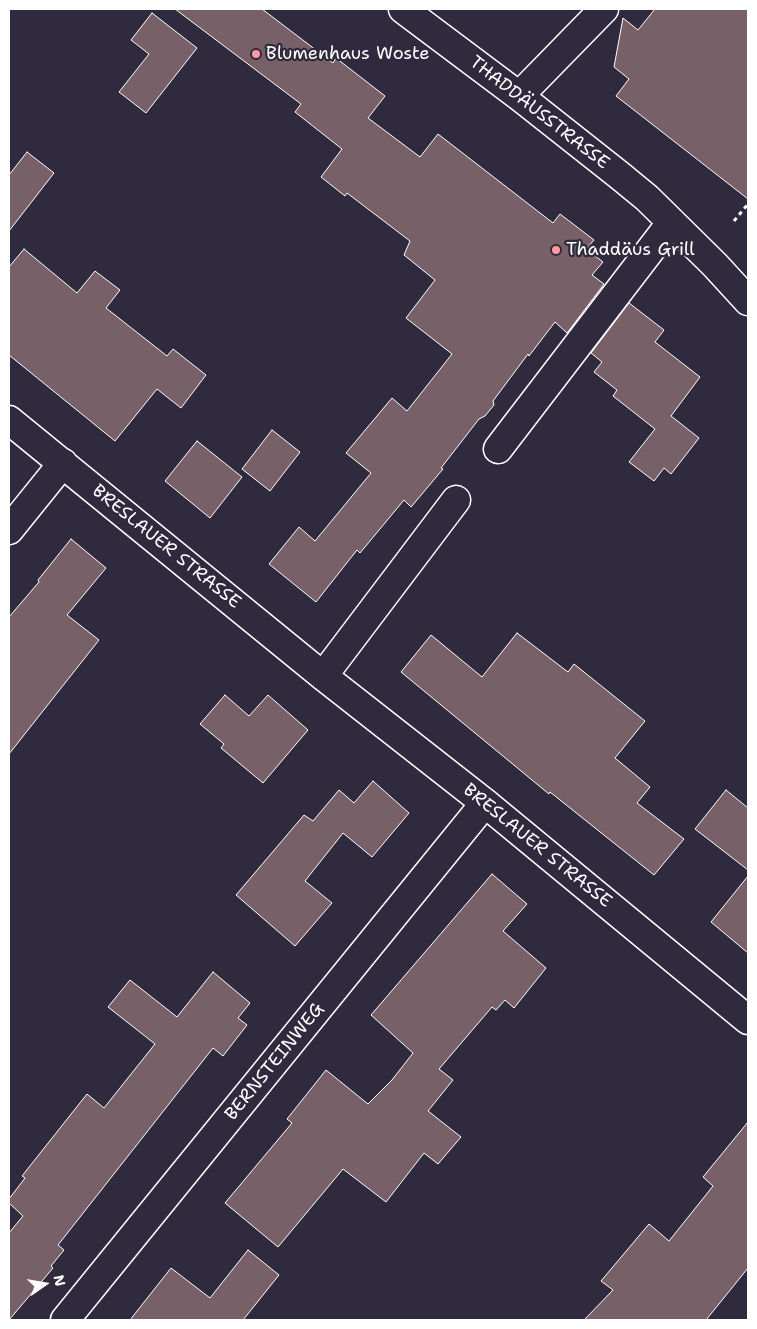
<!DOCTYPE html>
<html>
<head>
<meta charset="utf-8">
<style>
  body { margin:0 }
  #map { position:relative; width:757px; height:1329px; overflow:hidden; background:#2f2a3d; font-family:"Shantell Sans",sans-serif }
  canvas { display:block }
  .frame { position:absolute; inset:0; border:10px solid #fff; pointer-events:none }
  .north { position:absolute; left:20px; top:1259px; width:50px; height:50px; -webkit-text-stroke:4px #2f2a3d; paint-order:stroke; rotate:77deg; font-size:14px; font-weight:700; line-height:20px; text-align:center; color:#fff }
  .north::after { content:''; display:block; margin:auto; width:18px; height:22px; background:#fff; clip-path:polygon(50% 0,100% 100%,50% 72%,0 100%) }
</style>
</head>
<body>
<div id="map">
<canvas width="757" height="1329"></canvas>
<div class="frame"></div>
<div class="north">N</div>
</div>
<script>
const g = document.querySelector('canvas').getContext('2d');
g.lineJoin = 'round';
function fill(path, color) {
  g.fillStyle = color;
  g.fill(path, 'evenodd');
}
function poly(rows) {
  const path = new Path2D();
  for (const r of rows) {
    path.moveTo(r[0], r[1]);
    for (let i = 2; i < r.length; i += 2) path.lineTo(r[i], r[i + 1]);
  }
  return path;
}
function trace(path, color, width, dash) {
  g.strokeStyle = color;
  g.lineWidth = width;
  g.lineCap = dash ? 'butt' : 'round';
  g.setLineDash(dash || []);
  g.stroke(path);
}
function write(font, color, halo, rows, align = 'center') {
  g.font = font + ' "Shantell Sans",sans-serif';
  g.lineWidth = 4.5;
  g.setLineDash([]);
  g.textBaseline = 'middle';
  g.strokeStyle = halo;
  g.fillStyle = color;
  for (const [text, x, y, turn = 0] of rows) {
    g.save();
    g.translate(x, y);
    g.rotate((+turn || 0) * Math.PI / 180);
    g.textAlign = isNaN(turn) ? turn : align;
    if (halo) g.strokeText(text, 0, 0);
    g.fillText(text, 0, 0);
    g.restore();
  }
}
const building = poly([
  [175,9,262,9,333,63,336,58,385,96,368,118,420,157,438,134,553,223,560,214,594,240,586,249,603,262,592,275,604,284,567,333,555,322,529,356,528,354,493,401,494,405,485,416,479,419,441,468,443,469,411,507,404,500,360,553,357,550,316,602,269,564,299,527,315,541,371,473,346,453,392,398,407,411,452,354,406,318,435,280,404,255,410,241,347,193,345,196,321,177,342,149,295,112,301,104,175,9],
  [655,9,748,9,748,199,616,96,629,79,614,67,623,18,638,30,655,9],
  [152,13,197,48,146,113,119,92,149,54,131,40,152,13],
  [27,152,54,173,9,231,9,175,27,152],
  [24,249,77,293,95,271,120,290,106,308,167,356,173,349,206,375,181,408,157,389,115,441,9,355,9,267,24,249],
  [629,303,664,330,655,342,700,377,671,416,699,438,671,474,664,468,654,481,629,462,655,429,613,396,617,390,594,372,602,362,591,353,629,303],
  [272,430,300,452,270,491,242,469,272,430],
  [197,441,242,477,210,518,165,481,197,441],
  [71,539,106,568,67,615,99,640,9,754,9,617,39,582,38,580,71,539],
  [517,633,568,672,574,664,645,721,615,758,650,787,637,803,684,839,654,875,550,792,549,794,401,672,431,635,482,677,517,633],
  [225,695,249,716,268,695,308,730,263,783,221,748,224,744,200,724,225,695],
  [373,781,409,813,372,857,343,833,305,881,332,903,295,946,236,895,304,815,313,821,339,790,354,803,373,781],
  [726,790,748,808,748,870,695,829,726,790],
  [492,874,527,904,503,931,546,968,514,1008,505,1000,496,1010,492,1007,439,1069,453,1080,428,1111,461,1137,438,1164,424,1153,386,1202,343,1169,278,1247,225,1203,292,1123,287,1119,326,1070,368,1104,392,1080,413,1053,371,1015,492,874],
  [748,876,748,953,711,922,748,876],
  [213,972,250,1003,238,1018,247,1025,223,1056,213,1048,58,1245,64,1250,51,1266,53,1268,9,1320,9,1233,23,1216,9,1203,9,1199,25,1178,22,1176,87,1094,104,1108,155,1044,108,1007,130,980,177,1017,213,972],
  [748,1122,748,1268,706,1320,584,1320,613,1290,601,1281,649,1224,669,1241,713,1186,703,1177,748,1122],
  [248,1250,279,1275,243,1320,130,1320,171,1268,210,1298,248,1250]
]);
fill(building, '#776067');
trace(building, '#fff', 1);
const minor = poly([
  [403,9,519,96,619,175,647,198,715,265,748,301],
  [519,96,604,9],
  [9,420,323,676,485,803,748,1020],
  [498,449,671,223],
  [9,530,63,463],
  [323,676,456,500],
  [65,1320,485,803]
]);
trace(minor, '#fff', 31);
trace(poly([
  [734,221,748,204]
]), '#fff', 3, [4, 4]);
trace(minor, '#2f2a3d', 28);
for (const [x, y, r, color] of [
  [256,54,5,"#ff9aa2"],
  [556,250,5,"#ff9aa2"]
]) {
  const dot = new Path2D();
  dot.arc(x, y, r, 0, 2 * Math.PI);
  g.fillStyle = color;
  g.fill(dot);
  trace(dot, '#2f2a3d', 2);
}
write('18px', '#fff', '#2f2a3d', [
  ["Blumenhaus Woste",266,54],
  ["Thaddäus Grill",566,250]
], 'left');
write('18px', '#fff', '#2f2a3d', [
  ["THADDÄUSSTRASSE",539,113,38],
  ["BRESLAUER STRASSE",166,547,39],
  ["BRESLAUER STRASSE",537,846,39],
  ["BERNSTEINWEG",275,1062,-51]
]);
</script>
</body>
</html>
